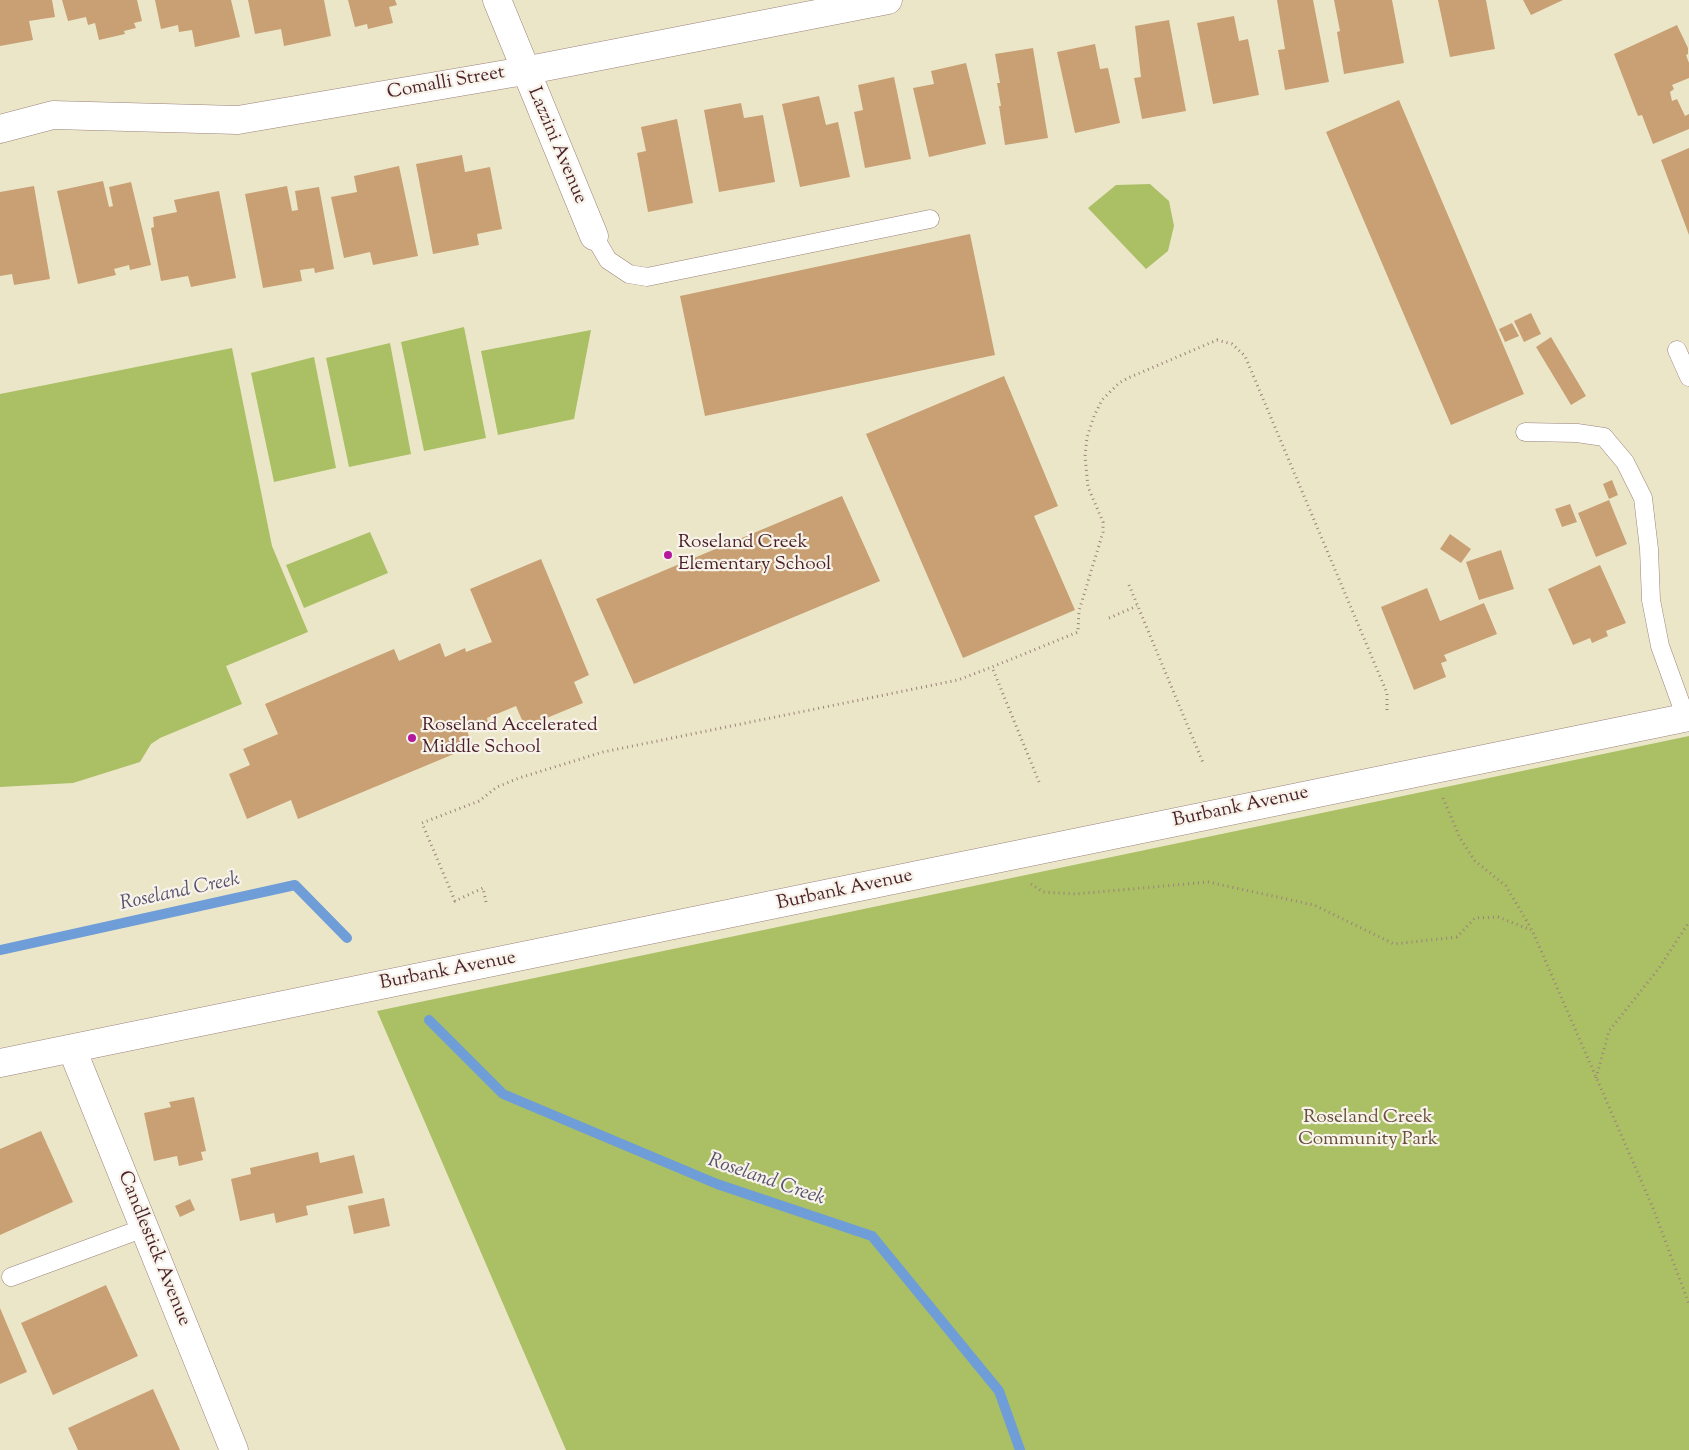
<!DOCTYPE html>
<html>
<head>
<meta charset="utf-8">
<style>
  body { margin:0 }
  canvas { display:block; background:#ece6c9 }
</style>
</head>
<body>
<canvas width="1689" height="1450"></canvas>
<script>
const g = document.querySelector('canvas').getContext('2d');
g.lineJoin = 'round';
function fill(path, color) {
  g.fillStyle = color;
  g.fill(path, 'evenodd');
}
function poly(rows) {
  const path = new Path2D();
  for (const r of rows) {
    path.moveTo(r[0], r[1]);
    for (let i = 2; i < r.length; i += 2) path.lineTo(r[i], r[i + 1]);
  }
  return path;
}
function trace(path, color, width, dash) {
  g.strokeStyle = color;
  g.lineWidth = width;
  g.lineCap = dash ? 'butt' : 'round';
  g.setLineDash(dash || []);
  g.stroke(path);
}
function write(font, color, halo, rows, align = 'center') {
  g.font = font + ' "Sorts Mill Goudy",serif';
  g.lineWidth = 4.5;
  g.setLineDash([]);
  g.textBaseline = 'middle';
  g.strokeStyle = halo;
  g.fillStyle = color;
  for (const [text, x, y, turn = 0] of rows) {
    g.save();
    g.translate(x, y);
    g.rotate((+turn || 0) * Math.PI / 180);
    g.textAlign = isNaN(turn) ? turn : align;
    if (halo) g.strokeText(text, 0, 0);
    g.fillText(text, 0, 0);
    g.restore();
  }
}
fill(poly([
  [1150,184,1169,201,1174,226,1168,251,1146,269,1088,208,1116,185],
  [464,327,486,438,424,451,401,342],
  [591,330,574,419,498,435,481,351],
  [390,343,411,454,349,467,326,358],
  [232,348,272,546,308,632,226,666,242,704,160,738,151,744,140,762,73,783,0,787,0,394],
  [314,357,336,468,274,482,251,373],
  [370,532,388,573,304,608,286,565],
  [1689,736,1689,1450,566,1450,377,1011]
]), '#abc065');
trace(poly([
  [0,950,295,885,347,938],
  [429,1020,503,1094,717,1184,872,1236,999,1391,1020,1450]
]), '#6e9dd7', 10);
fill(poly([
  [0,0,52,0,55,17,29,21,33,40,0,46],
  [62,0,137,0,142,21,134,23,136,28,124,31,125,34,99,40,95,23,88,25,86,17,68,21],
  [155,0,231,0,240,37,195,47,192,30,179,32,178,25,161,29],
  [248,0,324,0,331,36,284,46,281,29,255,34],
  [348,0,395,0,397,5,389,7,393,23,368,29,367,24,355,27],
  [1277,0,1313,0,1329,82,1285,90,1278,50,1285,49],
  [1334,0,1392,0,1404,63,1344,74,1337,32,1340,31],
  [1438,0,1486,0,1495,49,1450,57],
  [1523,0,1563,0,1531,15],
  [1234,16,1239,41,1248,39,1259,95,1213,104,1197,23],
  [1169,20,1186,111,1142,119,1134,78,1141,77,1135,26],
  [1677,25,1688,48,1688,54,1686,55,1689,63,1689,78,1672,85,1674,89,1670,92,1672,101,1677,99,1685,116,1689,114,1689,129,1653,144,1642,115,1638,116,1614,54],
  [1095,44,1100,69,1108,68,1120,123,1075,133,1057,52],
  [1033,48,1048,138,1005,145,999,106,1001,106,997,83,1000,83,995,54],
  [966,63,986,144,929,157,913,88,934,84,931,71],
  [894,77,911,159,865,168,854,112,863,110,858,85],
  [819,96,826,125,838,122,850,177,800,187,782,104],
  [1399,100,1524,394,1451,425,1326,132],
  [741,103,744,118,763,115,775,182,719,192,704,110],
  [677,119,693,203,648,212,637,153,646,151,641,127],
  [1689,148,1689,235,1661,160],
  [462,155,465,172,490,167,502,229,477,234,479,245,433,254,416,164],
  [399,166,418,256,373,265,370,252,344,258,331,197,357,192,354,176],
  [103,181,109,207,113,206,109,187,131,182,151,265,130,270,129,265,114,269,116,275,78,284,57,191],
  [34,186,50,279,14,285,12,274,0,276,0,192],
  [287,186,292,211,298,210,295,191,319,187,334,269,315,273,314,268,300,270,302,281,263,288,245,194],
  [219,191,236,278,191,287,188,276,161,281,151,228,154,227,153,217,177,212,174,200],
  [970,234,995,355,705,416,680,296],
  [1531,313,1541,334,1524,342,1514,321],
  [1512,323,1519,336,1505,342,1499,329],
  [1551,337,1586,396,1571,405,1536,347],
  [1004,376,1058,506,1034,516,1075,610,963,658,866,434],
  [1612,480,1618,495,1609,499,1603,484],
  [842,496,880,581,634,684,596,599],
  [1609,500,1627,544,1596,557,1578,513],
  [1570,504,1577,522,1562,527,1555,509],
  [1450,534,1471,549,1461,563,1440,549],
  [1501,550,1514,589,1479,600,1466,562],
  [541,559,589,675,574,682,583,703,525,727,516,706,487,718,488,723,467,731,473,746,298,819,291,800,247,819,229,774,250,765,243,749,278,734,265,704,394,649,399,661,440,643,445,657,465,648,466,652,492,642,470,589],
  [1600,565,1626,623,1606,631,1608,636,1592,643,1590,638,1573,645,1548,589],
  [1427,588,1440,621,1484,603,1497,634,1444,655,1447,661,1441,663,1446,677,1414,690,1381,607],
  [194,1097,206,1151,201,1152,203,1160,179,1166,177,1156,154,1161,144,1113,171,1107,169,1102],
  [41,1131,73,1202,0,1235,0,1149],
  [318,1152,320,1163,354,1155,363,1193,306,1206,308,1215,276,1223,274,1213,240,1221,231,1179,251,1174,250,1168],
  [384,1198,390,1226,354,1234,348,1206],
  [190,1199,195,1210,180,1217,175,1206],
  [106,1285,138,1356,53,1395,21,1323],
  [0,1308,27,1372,0,1384],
  [153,1389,180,1450,78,1450,68,1428]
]), '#c8a074');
const service = poly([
  [594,236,608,260,629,274,647,277,930,219],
  [1677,350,1689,377],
  [1525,432,1577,433,1604,437,1625,462,1643,498,1649,549,1651,600,1660,646,1686,718],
  [11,1277,144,1228]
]);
const minor = poly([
  [497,0,594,236],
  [0,129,53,115,238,120,524,71,888,0],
  [72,1049,234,1450],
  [0,1063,1689,717]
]);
trace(service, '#9b827a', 19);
trace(minor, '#9b827a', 29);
trace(poly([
  [1129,585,1204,765],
  [1109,618,1137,606],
  [1039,782,992,667,1078,632,1079,611,1103,532,1103,522,1088,487,1085,456,1087,437,1094,416,1102,400,1119,383,1128,378,1217,340,1232,344,1245,356,1387,693,1387,714],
  [1443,798,1460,838,1475,861,1506,886,1532,930,1653,1208,1689,1304],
  [1031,884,1043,892,1076,894,1208,882,1314,905,1394,944,1457,937,1475,918,1498,917,1531,930],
  [486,902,483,888,455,901,422,823,479,801,497,787,519,778,603,752,958,680,992,667],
  [1596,1078,1609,1031,1659,968,1689,922]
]), '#9b827a', 3, [1, 4]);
trace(service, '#fff', 18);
trace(minor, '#fff', 28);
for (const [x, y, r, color] of [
  [668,555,5,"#b5179e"],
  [412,738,5,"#b5179e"]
]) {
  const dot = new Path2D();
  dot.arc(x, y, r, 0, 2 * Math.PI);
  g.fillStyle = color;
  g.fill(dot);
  trace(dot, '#f7f3e8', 2);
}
write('19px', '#4a1f2b', '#f7f3e8', [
  ["Comalli Street",446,84,-10],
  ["Lazzini Avenue",556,146,67],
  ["Burbank Avenue",1241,808,-12],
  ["Burbank Avenue",845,891,-12],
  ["Burbank Avenue",448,972,-11],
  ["Candlestick Avenue",153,1249,68]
]);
write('19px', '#4a1f2b', '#f7f3e8', [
  ["Roseland Creek",678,544],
  ["Elementary School",678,566],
  ["Roseland Accelerated",422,727],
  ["Middle School",422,749]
], 'left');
write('19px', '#674f3c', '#f7f3e8', [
  ["Roseland Creek",1368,1119],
  ["Community Park",1368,1141]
]);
write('italic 20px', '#585170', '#f7f3e8', [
  ["Roseland Creek",180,893,-12],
  ["Roseland Creek",766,1181,19]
]);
</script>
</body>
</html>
